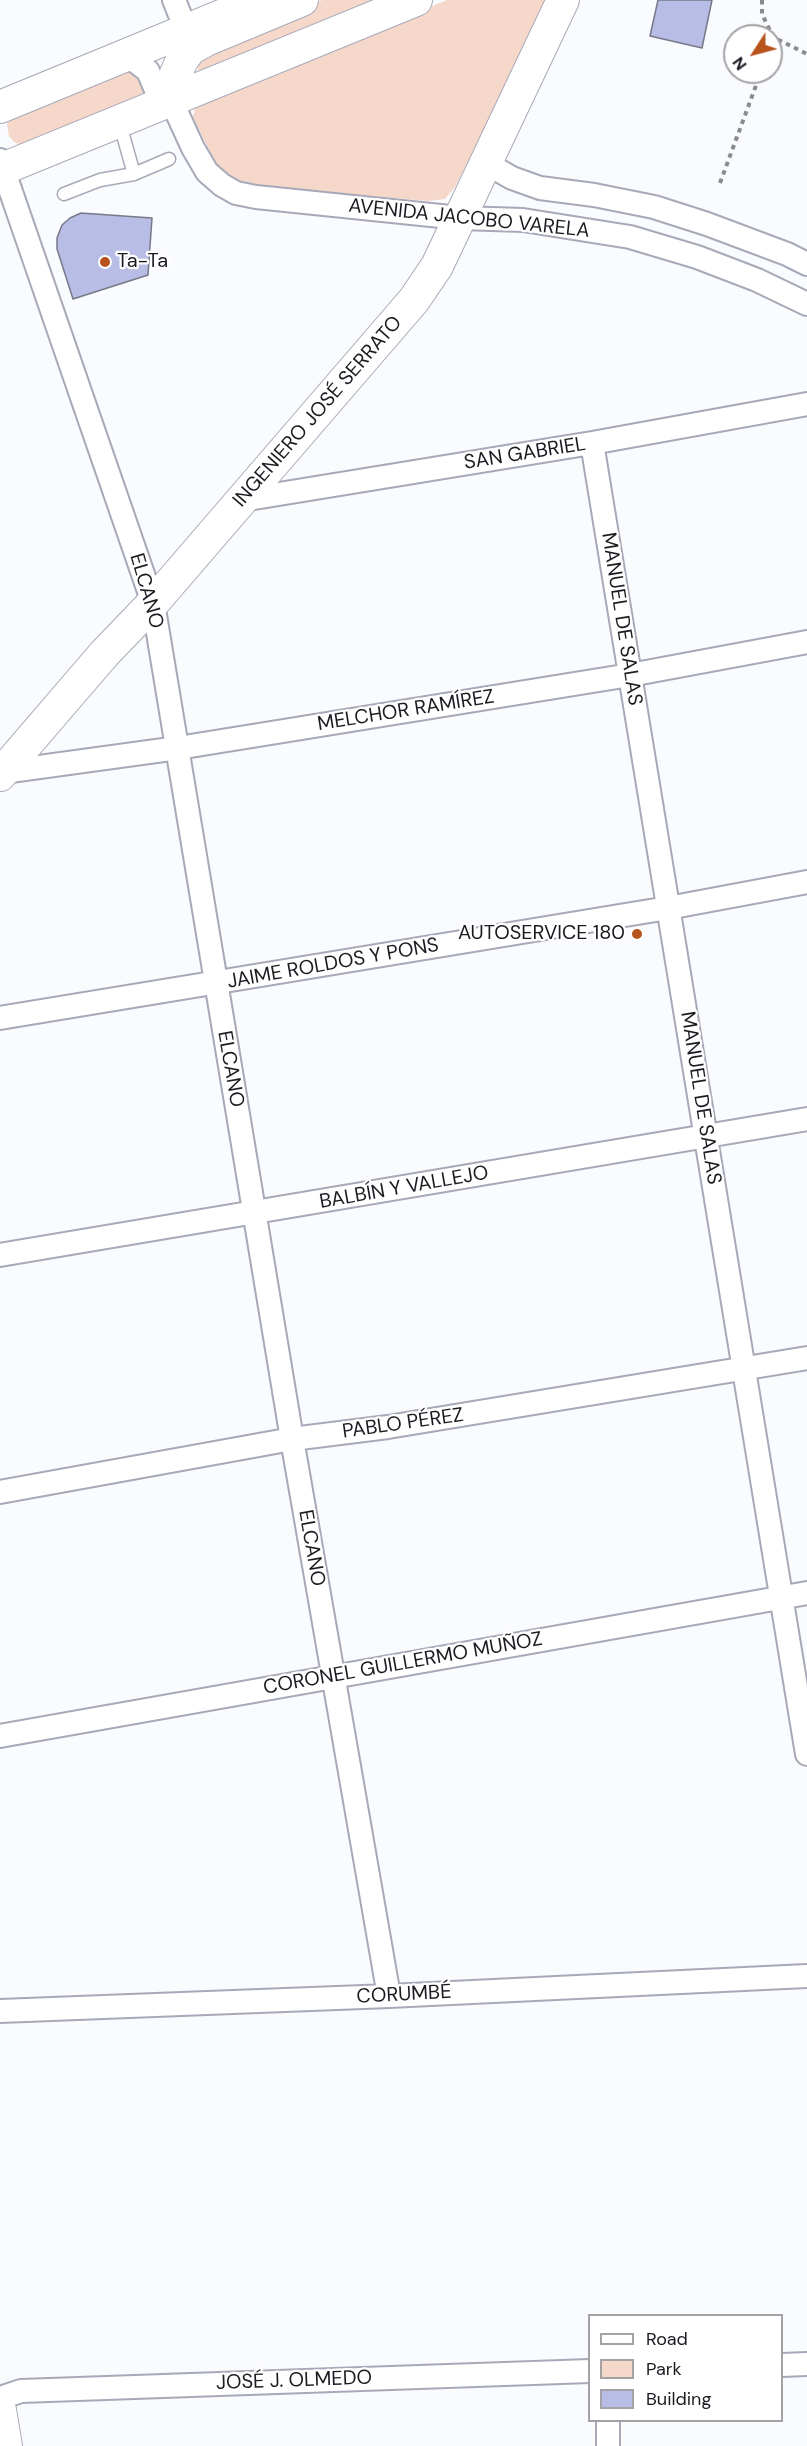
<!DOCTYPE html>
<html>
<head>
<meta charset="utf-8">
<style>
  body { margin:0 }
  #map { position:relative; width:807px; height:2446px; overflow:hidden; background:#fafbfe; font-family:"DM Sans",sans-serif }
  canvas { display:block }
  .legend { position:absolute; left:588px; top:2314px; width:195px; height:108px; box-sizing:border-box; background:#fff; border:2px solid #a3a3a6; margin:0; padding:8px 10px; list-style:none; font-size:18px; color:#1a1a20 }
  .legend li { display:flex; align-items:center; gap:12px; height:30px }
  .legend b { width:30px; border:2px solid #a3a3a6 }
  .north { position:absolute; left:723px; top:24px; width:60px; height:60px; box-sizing:border-box; background:#fff; border:2px solid #a3a3a6; border-radius:50%; rotate:234deg; font-size:16px; font-weight:700; line-height:24px; text-align:center; color:#1a1a20 }
  .north::after { content:''; display:block; margin:auto; width:21px; height:27px; background:#b7531d; clip-path:polygon(50% 0,100% 100%,50% 72%,0 100%) }
</style>
</head>
<body>
<div id="map">
<canvas width="807" height="2446"></canvas>
<ul class="legend">
<li><b style="height:8px;background:#fff"></b>Road</li>
<li><b style="height:16px;background:#f6d8cb"></b>Park</li>
<li><b style="height:16px;background:#b7bde5"></b>Building</li>
</ul>
<div class="north">N</div>
</div>
<script>
const g = document.querySelector('canvas').getContext('2d');
g.lineJoin = 'round';
function fill(path, color) {
  g.fillStyle = color;
  g.fill(path, 'evenodd');
}
function poly(rows) {
  const path = new Path2D();
  for (const r of rows) {
    path.moveTo(r[0], r[1]);
    for (let i = 2; i < r.length; i += 2) path.lineTo(r[i], r[i + 1]);
  }
  return path;
}
function trace(path, color, width, dash) {
  g.strokeStyle = color;
  g.lineWidth = width;
  g.lineCap = dash ? 'butt' : 'round';
  g.setLineDash(dash || []);
  g.stroke(path);
}
function write(font, color, halo, rows, align = 'center') {
  g.font = font + ' "DM Sans",sans-serif';
  g.lineWidth = 4.5;
  g.setLineDash([]);
  g.textBaseline = 'middle';
  g.strokeStyle = halo;
  g.fillStyle = color;
  for (const [text, x, y, turn = 0] of rows) {
    g.save();
    g.translate(x, y);
    g.rotate((+turn || 0) * Math.PI / 180);
    g.textAlign = isNaN(turn) ? turn : align;
    if (halo) g.strokeText(text, 0, 0);
    g.fillText(text, 0, 0);
    g.restore();
  }
}
fill(poly([
  [322,0,379,0,198,73,198,63,216,44],
  [447,0,549,0,455,187,445,199,428,201,254,186,234,180,217,166,193,117,195,108,200,101],
  [126,70,135,71,141,76,146,92,141,99,24,146,14,142,9,136,7,125,10,119]
]), '#f6d8cb');
const building = poly([
  [658,0,712,0,702,48,650,36,658,0],
  [81,213,152,218,148,275,73,299,57,249,57,238,62,225,70,218,81,213]
]);
fill(building, '#b7bde5');
trace(building, '#777988', 1.5);
const lane = poly([
  [119,121,134,174],
  [64,194,100,180,134,174,169,159]
]);
const street = poly([
  [174,0,186,30],
  [127,55,148,71,156,90,157,99,155,106],
  [171,100,193,148,207,172,222,185,236,193,256,197,460,218,523,220,630,237,697,257,757,280,807,304],
  [488,159,498,170,512,178,540,188,594,195,654,207,707,224,787,254,807,264],
  [0,160,153,603,292,1439,389,1996],
  [592,443,807,1754],
  [242,500,592,443,807,404],
  [3,772,178,748,630,675,807,642],
  [0,1018,668,908,807,882],
  [0,1255,807,1119],
  [0,1492,292,1439,388,1427,807,1358],
  [0,1736,807,1593],
  [0,2011,389,1996,807,1976],
  [782,2365,807,2364],
  [0,2398,21,2391,590,2371],
  [608,2420,608,2446]
]);
const secondary = poly([
  [171,100,175,76,182,60,190,49,206,40,302,0],
  [0,107,260,0],
  [0,170,416,0],
  [0,775,104,654,153,603,414,300,437,266,563,0],
  [0,2410,6,2446]
]);
trace(lane, '#a7a9b8', 15);
trace(street, '#a7a9b8', 26);
trace(secondary, '#a7a9b8', 34);
trace(poly([
  [762,0,762,14,773,37,807,54],
  [771,43,773,37],
  [720,183,761,72]
]), '#8a8b8f', 4, [4.5, 4.5]);
trace(lane, '#fff', 12);
trace(street, '#fff', 22);
trace(secondary, '#fff', 32);
for (const [x, y, r, color] of [
  [105,262,6,"#b7531d"],
  [637,934,6,"#b7531d"]
]) {
  const dot = new Path2D();
  dot.arc(x, y, r, 0, 2 * Math.PI);
  g.fillStyle = color;
  g.fill(dot);
  trace(dot, '#fff', 2);
}
write('20px', '#1a1a20', '#fff', [
  ["AVENIDA JACOBO VARELA",469,219,6],
  ["INGENIERO JOSÉ SERRATO",318,412,-49],
  ["SAN GABRIEL",525,454,-9],
  ["ELCANO",146,591,74],
  ["MANUEL DE SALAS",621,619,81],
  ["MELCHOR RAMÍREZ",406,711,-9],
  ["JAIME ROLDOS Y PONS",333,964,-10],
  ["ELCANO",230,1069,80],
  ["MANUEL DE SALAS",700,1098,81],
  ["BALBÍN Y VALLEJO",404,1188,-10],
  ["PABLO PÉREZ",403,1424,-8],
  ["ELCANO",311,1548,80],
  ["CORONEL GUILLERMO MUÑOZ",403,1664,-10],
  ["CORUMBÉ",404,1995,-3],
  ["JOSÉ J. OLMEDO",294,2381,-2]
]);
write('20px', '#1a1a20', '#fff', [
  ["Ta-Ta",117,262],
  ["AUTOSERVICE 180",625,934,"right"]
], 'left');
</script>
</body>
</html>
